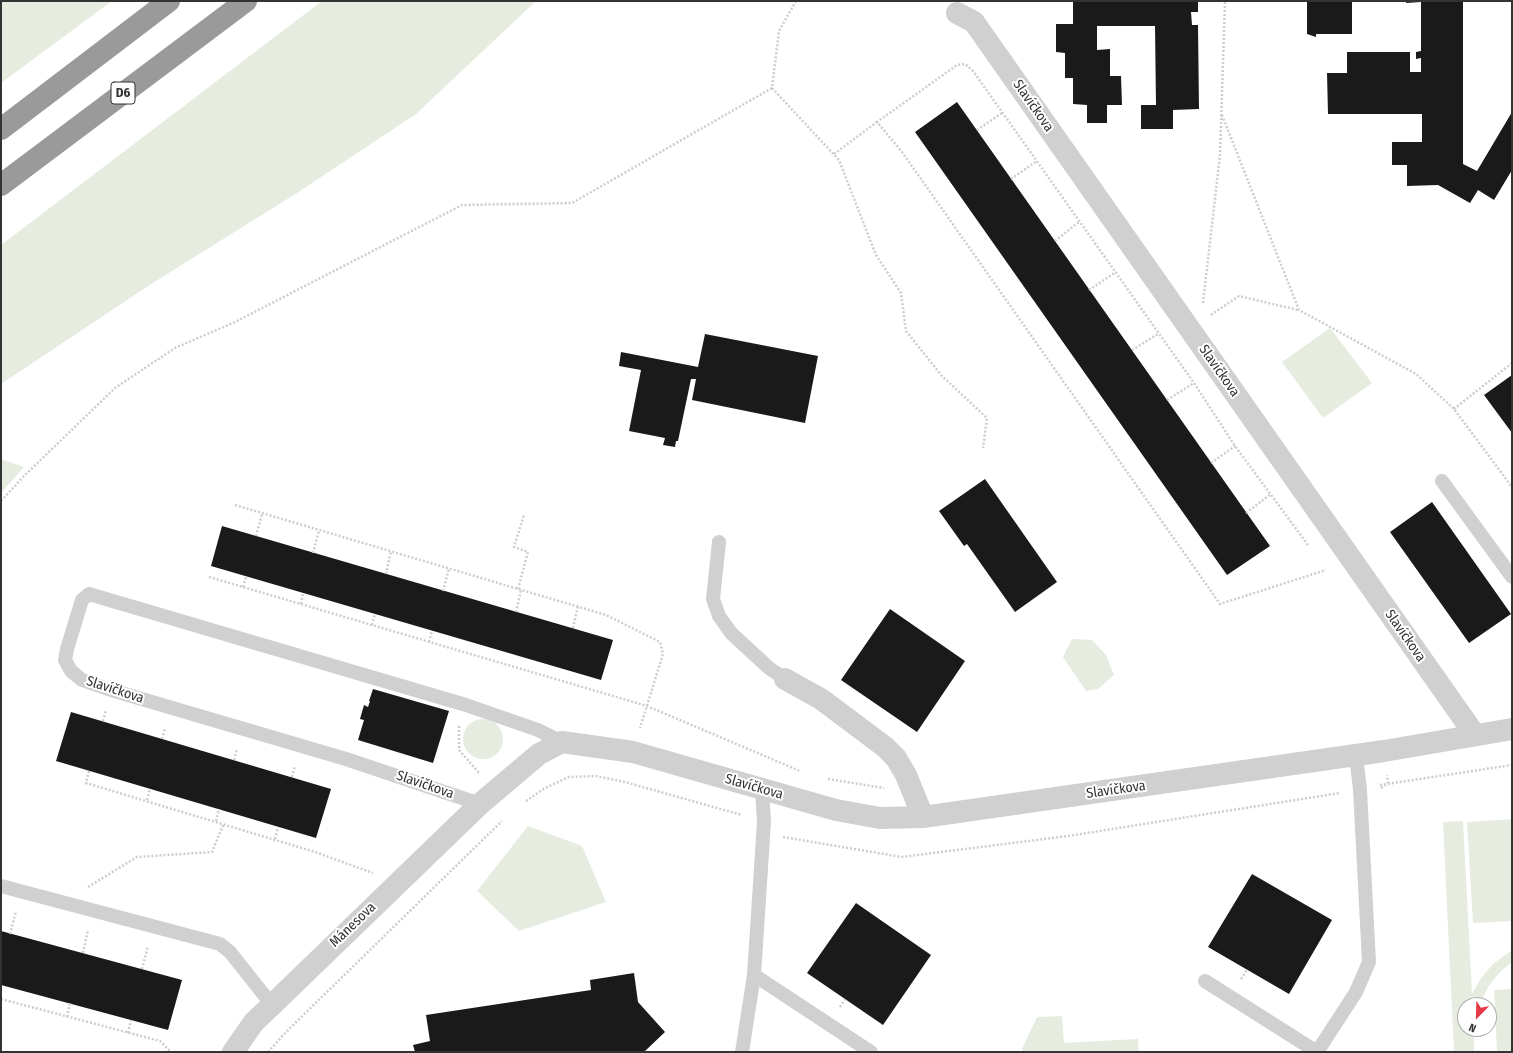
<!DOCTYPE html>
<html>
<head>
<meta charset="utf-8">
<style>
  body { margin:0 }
  #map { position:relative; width:1513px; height:1053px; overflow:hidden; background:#fff; font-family:"Fira Sans Condensed",sans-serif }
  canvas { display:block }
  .frame { position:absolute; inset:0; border:2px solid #333; pointer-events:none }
  .north { position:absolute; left:1457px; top:997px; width:40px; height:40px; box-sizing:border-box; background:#fff; border:1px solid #adadad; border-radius:50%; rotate:203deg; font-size:11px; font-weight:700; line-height:16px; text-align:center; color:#333 }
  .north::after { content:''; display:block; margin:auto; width:14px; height:18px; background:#e63946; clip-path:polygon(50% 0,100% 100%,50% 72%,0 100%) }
</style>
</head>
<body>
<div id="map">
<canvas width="1513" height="1053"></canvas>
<div class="frame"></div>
<div class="north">N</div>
</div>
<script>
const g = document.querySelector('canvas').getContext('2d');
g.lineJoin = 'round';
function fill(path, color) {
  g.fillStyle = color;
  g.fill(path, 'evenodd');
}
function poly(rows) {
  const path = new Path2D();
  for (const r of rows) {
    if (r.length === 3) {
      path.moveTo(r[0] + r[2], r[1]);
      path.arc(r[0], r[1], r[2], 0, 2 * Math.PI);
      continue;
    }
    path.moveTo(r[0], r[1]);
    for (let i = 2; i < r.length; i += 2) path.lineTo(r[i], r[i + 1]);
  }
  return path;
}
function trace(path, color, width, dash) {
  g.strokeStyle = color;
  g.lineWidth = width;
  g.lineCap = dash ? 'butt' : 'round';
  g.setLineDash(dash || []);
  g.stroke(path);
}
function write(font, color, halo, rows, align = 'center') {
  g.font = font + ' "Fira Sans Condensed",sans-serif';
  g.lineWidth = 4;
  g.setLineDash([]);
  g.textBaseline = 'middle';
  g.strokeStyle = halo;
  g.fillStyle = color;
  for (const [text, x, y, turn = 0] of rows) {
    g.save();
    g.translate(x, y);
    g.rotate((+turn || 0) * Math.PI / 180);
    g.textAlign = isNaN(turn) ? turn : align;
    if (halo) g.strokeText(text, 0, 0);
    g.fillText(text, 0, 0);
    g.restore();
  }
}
fill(poly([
  [1,1,112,1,1,83],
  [322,1,536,1,416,114,297,193,148,286,1,384,1,245],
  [1330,328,1372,383,1323,418,1282,362],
  [1,459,24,467,1,493],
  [1072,639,1092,640,1106,655,1114,675,1098,689,1086,691,1063,657],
  [483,739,20],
  [1512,819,1512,921,1473,923,1467,822],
  [1463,821,1472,994,1481,978,1493,964,1512,950,1512,962,1501,971,1490,984,1479,1005,1465,1005,1465,1029,1474,1029,1474,1052,1454,1052,1443,822],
  [528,826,582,846,606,902,519,931,477,891],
  [1512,989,1512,1052,1497,1052,1494,990],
  [1062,1016,1064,1043,1138,1039,1139,1052,1023,1052,1022,1049,1037,1017]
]), '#e6ecdf');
fill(poly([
  [1073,1,1198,1,1198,12,1191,12,1192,25,1198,25,1199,109,1173,110,1173,129,1141,129,1141,105,1156,105,1155,26,1097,26,1097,50,1110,49,1110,76,1121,76,1122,105,1107,105,1107,123,1087,123,1087,105,1073,104,1073,78,1065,78,1065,53,1056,52,1056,24,1073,24],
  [1307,1,1352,1,1352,34,1316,34,1316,37,1307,34],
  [1406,1,1463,1,1463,164,1477,171,1512,112,1512,170,1494,200,1478,190,1470,203,1438,185,1407,186,1407,165,1392,165,1392,142,1422,142,1422,114,1328,114,1327,73,1347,73,1347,52,1410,52,1410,72,1421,72,1421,58,1416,59,1416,52,1421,51,1421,2,1406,3],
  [957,102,1270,546,1227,575,915,132],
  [705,334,818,356,805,423,692,400,696,379,691,379,678,441,676,441,675,447,663,445,665,438,629,431,641,370,619,366,621,352,698,367],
  [1512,375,1512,433,1484,395],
  [985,479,1057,582,1015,612,967,544,964,546,939,511],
  [1432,502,1511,614,1469,643,1390,532],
  [222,526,613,640,601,680,211,566],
  [890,609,965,661,917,732,841,680],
  [373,689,449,711,433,763,358,740,364,720,360,719,364,705,368,707,370,701,369,701],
  [71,712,331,789,316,838,56,761],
  [1252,874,1332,920,1289,994,1208,947],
  [856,903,931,955,883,1025,807,973],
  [1,931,182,980,168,1030,1,985],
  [634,973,638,1002,665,1032,644,1052,415,1052,413,1045,430,1041,426,1015,591,990,590,980]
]), '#1a1a1a');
trace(poly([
  [796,1,779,31,772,88,839,160,876,255,901,293,906,331,942,376,987,418,983,448],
  [1222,115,1299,310,1416,374,1454,409,1512,487],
  [977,130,1002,113],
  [834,154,877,122],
  [1011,179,1037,161],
  [1055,241,1079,222],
  [1089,290,1116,272],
  [1203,303,1220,155,1225,1],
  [1211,315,1239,296,1298,310],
  [1132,350,1158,334],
  [1167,400,1194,383],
  [1454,409,1512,363],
  [1211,463,1235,446],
  [1,501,24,476,115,388,175,348,235,322,462,205,572,203,772,88],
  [235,505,606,615,660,642,663,654,640,728],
  [1246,513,1271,494],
  [256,536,262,514],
  [1308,545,1235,446,1194,383,973,71,965,64,957,65,877,122,902,152,1220,604,1326,570],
  [313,553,319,530],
  [386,574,391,551],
  [209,577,647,706,800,771],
  [243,587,246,576],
  [518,589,528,552,514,547,524,515],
  [443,591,449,568],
  [301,604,303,593],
  [516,612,521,590],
  [372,625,375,614],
  [573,628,578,606],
  [429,642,432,631],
  [103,721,106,710],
  [459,726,459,750,479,773],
  [162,739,165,728],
  [234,760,237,749],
  [89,771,86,783,315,852,373,873],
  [292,777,295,766],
  [828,779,884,788],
  [1380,785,1512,765],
  [1381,788,1388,783,1387,775],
  [147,800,150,789],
  [526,801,545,788,569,777,596,776,625,782,742,815],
  [216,821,219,809],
  [783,837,902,857,1068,836,1340,793],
  [275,839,278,827],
  [88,887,137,857,212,852,224,823],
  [10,934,16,911],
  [83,953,88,930],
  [142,969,148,946],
  [1241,979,1247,970],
  [1,999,160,1041,171,1052],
  [840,1007,845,999],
  [67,1017,70,1003],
  [128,1033,131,1020],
  [268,1052,287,1031,502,821]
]), '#cdcdcd', 2.5, [2, 2]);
trace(poly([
  [1442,481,1512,577],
  [719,542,713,599,719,616,731,633,769,668,785,679],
  [480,804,346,759,111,690,82,680,71,671,65,660,67,649,82,600,89,594,466,705,538,730,562,742],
  [1,886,220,944,230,952,272,1005],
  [754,975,871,1052],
  [1205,981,1317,1052],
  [742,1052,754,975,764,822,762,790],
  [1317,1052,1356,992,1369,962,1360,790,1356,755]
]), '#d0d0d0', 14);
trace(poly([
  [957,13,974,22,1475,735],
  [785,679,821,699,885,747,896,758,906,775,923,817],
  [233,1052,254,1022,272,1005,480,804,539,754,562,742,633,752,836,810,880,818,923,817,1384,751,1512,729]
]), '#d0d0d0', 22);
trace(poly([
  [1,129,169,1],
  [1,185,246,1]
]), '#9a9a9a', 22);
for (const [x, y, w] of [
  [123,93,24]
]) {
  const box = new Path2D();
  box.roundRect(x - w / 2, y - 11, w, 22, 3);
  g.fillStyle = '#fff';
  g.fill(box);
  trace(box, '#333', 1);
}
write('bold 13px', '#333', null, [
  ["D6",123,93]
]);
write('14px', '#333', '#fff', [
  ["Slavíčkova",1033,106,55],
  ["Slavíčkova",1219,371,55],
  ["Slavíčkova",1405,636,55],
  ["Slavíčkova",115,690,18],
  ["Slavíčkova",425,785,19],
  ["Slavíčkova",754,787,16],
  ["Slavíčkova",1116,790,-8],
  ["Mánesova",353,925,-44]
]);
</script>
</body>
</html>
